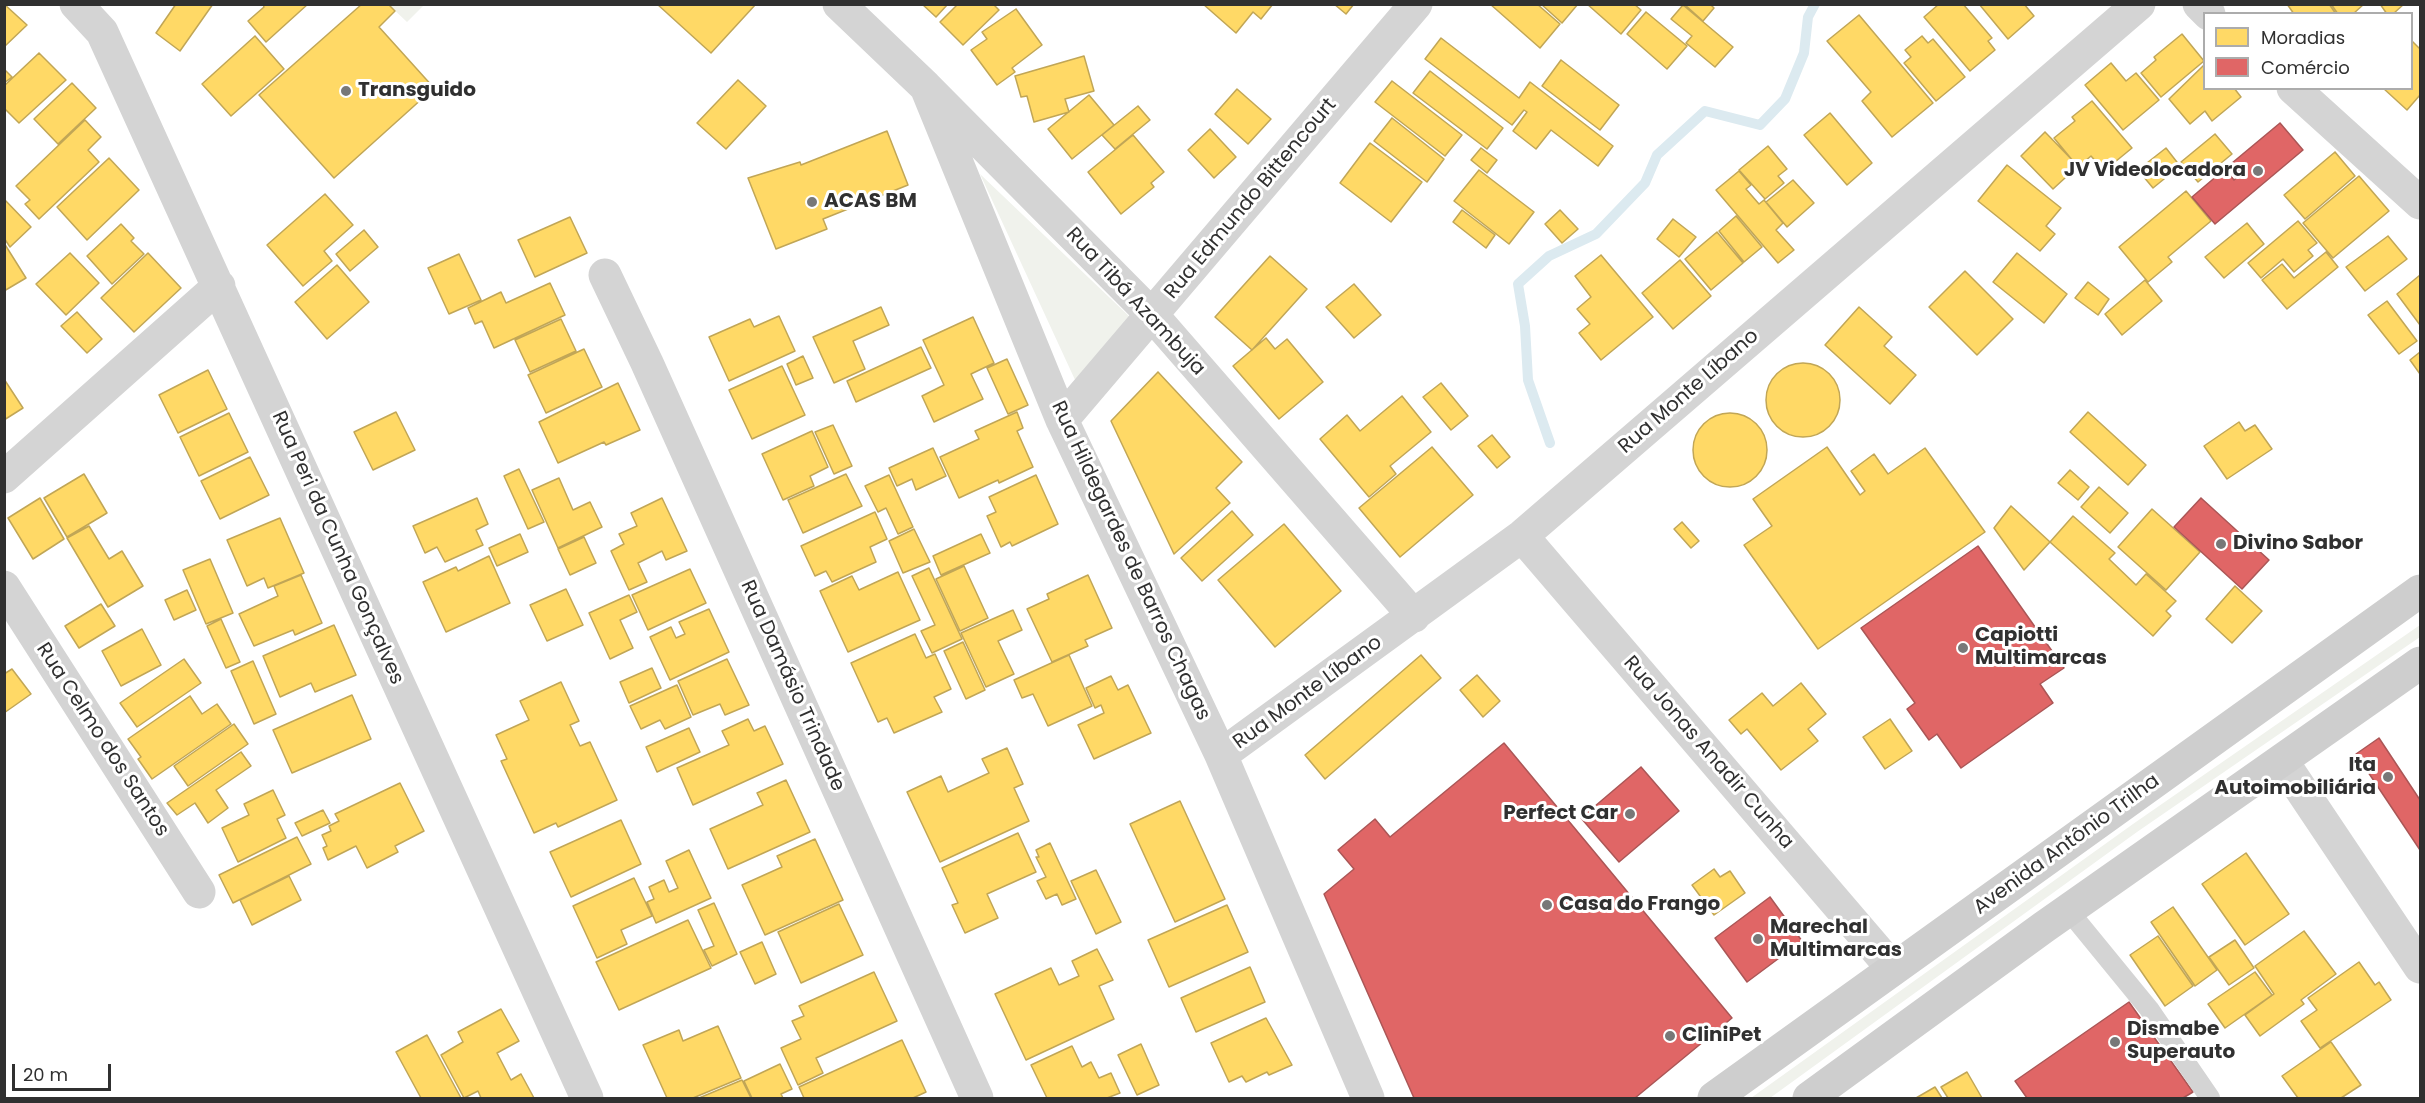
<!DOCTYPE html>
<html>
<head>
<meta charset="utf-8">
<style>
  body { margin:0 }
  #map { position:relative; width:2425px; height:1103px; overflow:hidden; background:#fff; font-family:Poppins,sans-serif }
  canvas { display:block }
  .frame { position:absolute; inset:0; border:6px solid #303030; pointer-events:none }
  .legend { position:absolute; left:2203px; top:12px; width:210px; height:78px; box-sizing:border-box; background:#fff; border:2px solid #acacac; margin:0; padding:8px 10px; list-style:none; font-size:18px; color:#303030 }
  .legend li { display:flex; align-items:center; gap:12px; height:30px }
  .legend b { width:30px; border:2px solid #acacac }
  .scale { position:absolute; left:12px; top:1064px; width:99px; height:27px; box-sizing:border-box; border:3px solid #303030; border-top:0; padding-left:8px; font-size:18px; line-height:21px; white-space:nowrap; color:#303030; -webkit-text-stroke:4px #fff; paint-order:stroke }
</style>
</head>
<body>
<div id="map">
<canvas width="2425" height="1103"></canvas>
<div class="frame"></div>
<ul class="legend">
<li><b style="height:16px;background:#ffd966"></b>Moradias</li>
<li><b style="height:16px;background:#e06666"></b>Comércio</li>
</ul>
<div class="scale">20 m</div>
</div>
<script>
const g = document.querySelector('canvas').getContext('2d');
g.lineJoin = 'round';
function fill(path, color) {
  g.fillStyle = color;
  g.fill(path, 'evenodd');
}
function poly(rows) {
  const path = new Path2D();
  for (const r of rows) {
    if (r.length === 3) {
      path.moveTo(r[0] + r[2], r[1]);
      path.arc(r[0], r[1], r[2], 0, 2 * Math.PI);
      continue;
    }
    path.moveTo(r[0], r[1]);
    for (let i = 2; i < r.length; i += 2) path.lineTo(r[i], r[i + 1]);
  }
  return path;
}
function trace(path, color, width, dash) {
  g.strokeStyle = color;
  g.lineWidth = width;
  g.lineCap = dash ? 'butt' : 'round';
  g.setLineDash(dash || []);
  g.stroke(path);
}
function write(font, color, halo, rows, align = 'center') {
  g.font = font + ' Poppins,sans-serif';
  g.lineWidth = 6;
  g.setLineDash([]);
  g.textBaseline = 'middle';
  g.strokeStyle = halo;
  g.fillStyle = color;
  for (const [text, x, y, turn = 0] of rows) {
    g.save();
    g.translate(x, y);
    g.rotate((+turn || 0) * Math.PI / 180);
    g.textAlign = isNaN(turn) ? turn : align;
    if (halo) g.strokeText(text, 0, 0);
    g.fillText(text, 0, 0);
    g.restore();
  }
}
fill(poly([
  [389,5,424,5,407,22],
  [980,174,1132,319,1076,382],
  [2420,625,2420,637,2137,832,1770,1098,1751,1098,2133,824]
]), '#f0f2ec');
const homes = poly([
  [4,4,27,25,4,47,4,4],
  [176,4,213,4,180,51,156,33,176,4],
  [263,4,308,4,266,42,248,21,264,7,263,4],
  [362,4,388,4,395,11,379,27,434,88,334,178,259,95,362,4],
  [657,4,756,4,711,53,657,4],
  [922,4,948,4,936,17,922,4],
  [958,4,993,4,999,10,963,45,940,22,958,4],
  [1203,4,1273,4,1261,19,1253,12,1236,33,1203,4],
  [1334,4,1354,4,1346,14,1334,4],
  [1490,4,1537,4,1560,24,1540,48,1490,4],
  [1541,4,1578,4,1562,23,1541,4],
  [1587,4,1634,4,1641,10,1621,34,1587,4],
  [1684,4,1710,4,1714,8,1703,21,1684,4],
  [1939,4,1963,4,1992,38,1988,41,1995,50,1970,71,1924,17,1939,4],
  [1979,4,2024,4,2034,16,2008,39,1979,4],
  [2287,4,2329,4,2336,14,2294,14,2287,4],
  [2331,4,2364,4,2353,14,2338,14,2331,4],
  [2380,4,2404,4,2393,14,2387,14,2380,4],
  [1683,5,1733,47,1715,67,1686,43,1692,36,1671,19,1683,5],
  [1016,9,1042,45,1012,68,1015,72,997,85,971,50,987,39,982,32,1016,9],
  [1646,12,1687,46,1667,69,1627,34,1646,12],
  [1859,15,1933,103,1892,137,1862,101,1871,92,1827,41,1859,15],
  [2182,34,2204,61,2161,97,2141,73,2156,60,2154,57,2182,34],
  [255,36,284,69,231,116,202,84,255,36],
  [1922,36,1928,43,1933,39,1965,77,1936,101,1904,63,1911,57,1905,50,1922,36],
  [1441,38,1519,98,1530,82,1613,146,1598,166,1551,130,1536,149,1513,131,1527,112,1524,110,1512,125,1425,59,1441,38],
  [2412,41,2420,49,2420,95,2407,110,2383,88,2412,88,2412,41],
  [39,53,66,80,19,123,4,108,4,86,39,53],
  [1084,56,1094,91,1065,99,1069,112,1034,122,1027,96,1021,97,1015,76,1084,56],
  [1561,60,1619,105,1600,130,1542,86,1561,60],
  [2111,63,2126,81,2136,73,2159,100,2123,130,2085,85,2111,63],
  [2204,65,2204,88,2234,88,2241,97,2212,121,2205,111,2190,124,2169,99,2204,65],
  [4,69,12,77,4,83,4,69],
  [1430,71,1503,128,1487,149,1413,93,1430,71],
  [738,80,766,106,726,149,697,123,738,80],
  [1392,81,1462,135,1445,156,1375,102,1392,81],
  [72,83,96,108,58,144,34,119,72,83],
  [1237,89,1271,119,1248,144,1215,114,1237,89],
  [1089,95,1114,125,1072,159,1048,129,1089,95],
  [2092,101,2132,148,2104,171,2091,156,2078,167,2054,138,2075,121,2072,117,2092,101],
  [1138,106,1150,120,1115,149,1102,135,1138,106],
  [1830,113,1872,163,1847,185,1804,135,1830,113],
  [1392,118,1444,159,1427,182,1374,141,1392,118],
  [85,120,101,137,88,150,99,162,39,219,25,204,30,200,16,186,85,120],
  [1210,129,1236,157,1214,178,1188,150,1210,129],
  [887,131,908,185,823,219,827,229,776,249,748,178,800,162,801,165,887,131],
  [2045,132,2078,166,2053,189,2021,156,2045,132],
  [2215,134,2232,154,2198,182,2181,162,2215,134],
  [1133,135,1164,172,1151,183,1154,187,1121,214,1088,172,1133,135],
  [1370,143,1422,182,1391,222,1340,183,1370,143],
  [1768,146,1787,169,1778,176,1784,183,1765,199,1739,170,1768,146],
  [1481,148,1497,160,1487,173,1471,160,1481,148],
  [2166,148,2180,166,2153,188,2138,170,2166,148],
  [2335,152,2355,176,2305,219,2284,195,2335,152],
  [109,158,139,190,87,240,57,207,109,158],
  [2007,165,2061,208,2046,226,2055,234,2040,251,1978,201,2007,165],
  [1479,170,1534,212,1509,244,1454,201,1479,170],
  [1739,171,1751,185,1746,189,1759,204,1764,200,1783,223,1776,230,1794,250,1778,263,1716,190,1739,171],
  [2359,176,2389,211,2333,258,2303,223,2359,176],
  [1793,180,1814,203,1787,227,1766,202,1793,180],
  [2186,191,2211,221,2168,257,2172,262,2148,282,2119,247,2186,191],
  [325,194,353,225,324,251,332,261,303,286,267,245,325,194],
  [4,199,31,227,10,247,4,238,4,199],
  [1462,210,1495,235,1486,248,1453,222,1462,210],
  [1560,210,1578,229,1562,243,1545,224,1560,210],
  [1736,216,1762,247,1744,262,1719,231,1736,216],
  [570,217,587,253,535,277,518,240,570,217],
  [1673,219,1696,237,1679,257,1657,239,1673,219],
  [2298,221,2317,243,2308,250,2313,256,2294,272,2283,259,2261,278,2248,263,2298,221],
  [2247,223,2264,244,2224,278,2205,257,2247,223],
  [121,224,134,238,131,241,144,254,112,284,87,256,121,224],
  [364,230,378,247,350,271,336,254,364,230],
  [1717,232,1743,263,1711,290,1685,259,1717,232],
  [2388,236,2407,259,2365,291,2346,267,2388,236],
  [4,243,26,278,4,291,4,243],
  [2326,252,2338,267,2287,309,2262,280,2282,264,2294,278,2326,252],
  [70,253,99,283,66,315,36,284,70,253],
  [148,253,181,288,134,332,101,298,148,253],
  [2017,253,2067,294,2044,323,1993,282,2017,253],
  [459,254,481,300,449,314,428,268,459,254],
  [1601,255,1653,317,1601,360,1579,333,1590,324,1577,309,1591,297,1575,276,1601,255],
  [1270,256,1307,289,1252,350,1215,317,1270,256],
  [1680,260,1711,296,1673,329,1642,293,1680,260],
  [337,265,369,302,327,339,295,302,337,265],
  [1965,271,2013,319,1977,355,1929,307,1965,271],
  [2420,275,2420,325,2397,294,2420,275],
  [2145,280,2162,301,2122,335,2105,314,2145,280],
  [2088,282,2109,299,2098,315,2075,298,2088,282],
  [550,283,565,315,494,348,482,321,475,324,468,308,501,292,506,303,550,283],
  [1354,284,1381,315,1354,338,1326,307,1354,284],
  [2387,301,2417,341,2399,354,2368,315,2387,301],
  [881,307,889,325,853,341,865,369,834,383,813,337,881,307],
  [1859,307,1892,337,1884,346,1916,375,1890,404,1825,345,1859,307],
  [77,312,102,339,87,353,61,326,77,312],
  [779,316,795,351,729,381,709,337,750,319,754,327,779,316],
  [973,317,994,363,971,374,983,399,934,422,922,396,944,385,923,340,973,317],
  [561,319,576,351,530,372,515,340,561,319],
  [1266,338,1275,349,1287,339,1323,382,1279,419,1233,366,1266,338],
  [921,347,931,368,856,402,847,381,921,347],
  [584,349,602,387,546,413,528,375,584,349],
  [2420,352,2420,374,2410,360,2420,352],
  [803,356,813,378,796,385,787,364,803,356],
  [1007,359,1028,405,1008,414,987,368,1007,359],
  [1803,400,37],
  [782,366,805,415,752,439,729,390,782,366],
  [208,370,227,409,178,433,159,395,208,370],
  [1158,372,1242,462,1216,488,1230,503,1174,554,1111,421,1158,372],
  [4,379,23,408,4,420,4,379],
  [618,383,640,430,606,445,604,442,558,463,539,422,618,383],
  [1441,383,1468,416,1451,430,1423,397,1441,383],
  [1402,396,1431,432,1390,466,1396,474,1369,497,1320,439,1347,415,1360,431,1402,396],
  [396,412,415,450,373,470,354,432,396,412],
  [1017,412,1023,428,1017,431,1033,467,999,483,998,480,959,498,940,457,979,439,975,431,1017,412],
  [2088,412,2146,465,2128,485,2070,432,2088,412],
  [229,413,248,452,199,476,180,437,229,413],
  [1730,450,37],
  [2239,422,2245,431,2255,425,2272,449,2227,479,2204,446,2239,422],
  [833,425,852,466,834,474,815,432,833,425],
  [812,431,828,467,810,476,814,486,783,500,762,454,812,431],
  [1492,435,1510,457,1497,468,1478,446,1492,435],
  [1432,447,1473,495,1400,557,1359,508,1432,447],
  [1827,447,1860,495,1865,491,1851,471,1874,454,1888,474,1925,448,1985,532,1818,649,1744,545,1772,526,1753,499,1827,447],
  [933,448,946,476,916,490,912,479,897,486,889,468,933,448],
  [250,457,269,495,220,519,201,481,250,457],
  [519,469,544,522,528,529,504,476,519,469],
  [2070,470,2089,487,2078,500,2058,483,2070,470],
  [84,474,107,513,67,537,44,498,84,474],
  [846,474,862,506,803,533,788,500,846,474],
  [889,475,913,527,898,534,886,508,878,512,865,486,889,475],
  [1036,475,1058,524,1012,546,1010,542,1001,547,987,516,996,512,989,497,1036,475],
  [559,478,573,510,590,502,602,527,558,548,532,490,559,478],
  [2099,487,2128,513,2110,533,2081,507,2099,487],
  [40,498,64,539,33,559,8,518,40,498],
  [477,498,488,524,476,530,483,545,445,562,437,547,425,553,413,526,477,498],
  [662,498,687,551,666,560,662,551,638,563,647,582,629,590,611,551,624,544,619,534,637,526,631,513,662,498],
  [2011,506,2050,542,2024,570,1994,528,2011,506],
  [2152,509,2200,552,2166,590,2118,547,2152,509],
  [1232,511,1253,535,1202,581,1181,558,1232,511],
  [875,512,887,539,870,547,876,562,832,582,826,571,815,576,801,546,875,512],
  [2073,516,2115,553,2109,559,2136,585,2146,574,2176,601,2166,611,2171,616,2153,636,2050,542,2073,516],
  [280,518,304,573,268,588,264,578,247,586,227,540,280,518],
  [1682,522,1699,541,1691,548,1674,529,1682,522],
  [1284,524,1341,591,1275,647,1218,580,1284,524],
  [89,526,109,559,122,551,143,586,108,607,67,538,89,526],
  [914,529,930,562,903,573,889,541,914,529],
  [520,534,528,552,497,566,489,548,520,534],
  [981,534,990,553,941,575,933,556,981,534],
  [584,537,596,563,570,575,558,549,584,537],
  [489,556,510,603,446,632,423,582,456,567,458,571,489,556],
  [210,559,233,613,206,624,183,570,210,559],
  [964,566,988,618,960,631,936,579,964,566],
  [929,568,962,639,932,653,921,631,935,625,912,576,929,568],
  [690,569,706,603,648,630,632,595,690,569],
  [898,572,920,620,848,652,820,591,852,576,859,590,898,572],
  [301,575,322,623,295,635,293,630,254,646,239,614,278,596,274,586,301,575],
  [1088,575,1112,628,1085,640,1088,646,1052,662,1027,609,1049,599,1047,594,1088,575],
  [2235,586,2262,611,2232,643,2206,619,2235,586],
  [566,589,583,625,547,641,530,605,566,589],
  [187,590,196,610,174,620,165,600,187,590],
  [629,595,637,612,620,620,633,648,610,659,589,613,629,595],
  [101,604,115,626,79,648,65,626,101,604],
  [709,609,729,652,670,680,650,637,671,627,676,638,685,634,679,622,709,609],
  [1013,610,1022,630,998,641,1014,674,986,687,961,633,1013,610],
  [221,619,240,662,226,668,207,626,221,619],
  [334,625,356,675,315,692,311,683,280,697,263,656,334,625],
  [142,629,161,665,121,686,102,651,142,629],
  [915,634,926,658,935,654,951,689,934,697,942,712,894,733,887,718,878,722,851,663,915,634],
  [963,642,985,690,966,699,944,651,963,642],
  [1069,655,1092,706,1048,726,1033,694,1022,698,1014,680,1069,655],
  [1421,655,1441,678,1325,779,1305,755,1421,655],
  [184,659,201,683,137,727,120,703,184,659],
  [727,659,749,705,725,715,720,704,693,715,678,681,727,659],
  [253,661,276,714,254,724,231,671,253,661],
  [652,668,661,688,629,703,620,682,652,668],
  [12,669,31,694,4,713,4,674,12,669],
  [1477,675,1500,701,1483,717,1460,690,1477,675],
  [1111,676,1118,690,1128,685,1151,733,1094,759,1078,725,1104,713,1101,705,1095,708,1086,688,1111,676],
  [561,682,579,721,570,725,580,746,590,742,617,800,558,827,556,823,534,833,501,761,507,759,496,735,529,720,520,701,561,682],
  [1801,683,1826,714,1808,729,1818,741,1781,770,1747,729,1741,734,1729,720,1762,693,1773,706,1801,683],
  [677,685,691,717,665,729,660,720,641,729,630,706,677,685],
  [352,695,371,739,292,773,273,730,352,695],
  [190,696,202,714,217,704,231,724,152,779,138,759,141,757,128,739,190,696],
  [748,719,754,731,765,726,783,764,693,805,677,768,729,745,722,731,748,719],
  [1890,719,1912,751,1885,769,1863,737,1890,719],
  [234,724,248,744,188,786,174,766,234,724],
  [689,728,700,752,657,772,646,747,689,728],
  [1007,748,1023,784,1014,788,1029,821,940,862,907,792,941,776,948,792,989,773,982,759,1007,748],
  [241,752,251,766,216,790,228,808,208,823,195,803,177,815,167,803,241,752],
  [786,780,810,832,728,869,710,829,763,805,757,793,786,780],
  [400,783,424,831,395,846,398,852,367,868,356,846,328,860,323,848,327,846,322,835,331,831,329,826,339,821,335,814,400,783],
  [273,790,285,815,277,819,286,838,238,862,222,828,249,815,244,804,273,790],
  [1180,801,1225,899,1175,922,1130,824,1180,801],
  [323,810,330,823,302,836,295,823,323,810],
  [621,820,641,864,571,897,550,852,621,820],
  [1018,833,1036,872,987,894,998,918,965,933,952,905,958,903,942,868,1018,833],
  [297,837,311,864,233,903,219,875,297,837],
  [815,839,843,900,765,935,742,885,782,867,777,856,815,839],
  [1050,843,1076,899,1062,905,1057,894,1046,899,1037,881,1046,877,1036,857,1039,857,1036,850,1050,843],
  [689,850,711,898,656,923,647,902,654,899,649,887,664,880,669,892,678,888,666,861,689,850],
  [2246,853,2289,914,2245,945,2202,884,2246,853],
  [1714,869,1720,877,1730,871,1745,893,1714,915,1692,885,1714,869],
  [1096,870,1121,922,1096,934,1071,881,1096,870],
  [289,876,301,900,252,925,240,900,289,876],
  [634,878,652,916,621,930,627,944,597,958,573,906,634,878],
  [714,903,737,954,712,966,704,950,714,946,698,910,714,903],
  [839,904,863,955,801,983,778,932,839,904],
  [1227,905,1248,952,1169,987,1148,940,1227,905],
  [2173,907,2217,970,2195,986,2151,922,2173,907],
  [688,920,711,968,619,1010,596,962,688,920],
  [2304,931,2336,974,2301,1000,2304,1004,2260,1036,2245,1015,2274,994,2255,966,2304,931],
  [2158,936,2193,986,2165,1006,2130,955,2158,936],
  [2235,940,2254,968,2229,985,2209,957,2235,940],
  [762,942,776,974,755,984,740,952,762,942],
  [1097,949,1113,980,1099,986,1114,1019,1026,1060,995,994,1051,968,1059,985,1079,976,1072,961,1097,949],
  [2359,962,2375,985,2379,982,2391,1000,2320,1048,2301,1021,2317,1010,2308,998,2359,962],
  [1250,967,1265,1002,1196,1032,1181,998,1250,967],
  [874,972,897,1021,816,1058,823,1073,798,1085,781,1048,801,1039,792,1021,804,1016,799,1006,874,972],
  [2255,972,2272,995,2225,1028,2208,1004,2255,972],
  [501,1009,519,1041,497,1053,511,1080,521,1074,534,1098,481,1098,478,1091,464,1098,441,1055,463,1042,458,1032,501,1009],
  [1266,1018,1292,1065,1269,1075,1267,1072,1246,1082,1242,1076,1229,1082,1211,1043,1266,1018],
  [718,1026,741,1078,693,1098,667,1098,643,1045,679,1030,683,1041,718,1026],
  [427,1035,461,1098,421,1098,396,1052,427,1035],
  [902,1040,926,1092,913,1098,804,1098,799,1087,902,1040],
  [2331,1042,2361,1085,2341,1098,2298,1098,2282,1076,2331,1042],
  [1141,1044,1159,1085,1137,1095,1118,1055,1141,1044],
  [1072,1046,1082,1067,1091,1062,1099,1078,1111,1073,1120,1093,1107,1098,1047,1098,1031,1065,1072,1046],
  [780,1064,792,1089,781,1094,783,1098,752,1098,744,1081,780,1064],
  [1967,1072,1982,1098,1948,1098,1941,1087,1967,1072],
  [742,1080,751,1098,699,1098,742,1080],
  [1935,1087,1942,1098,1916,1098,1935,1087]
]);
fill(homes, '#ffd966');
trace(homes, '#c1a656', 1.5);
const shops = poly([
  [2280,123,2303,150,2215,224,2192,197,2225,169,2234,180,2241,174,2232,163,2280,123],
  [2201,498,2269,560,2242,589,2174,527,2201,498],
  [1978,546,2064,668,2040,684,2053,703,1961,768,1937,734,1929,740,1907,709,1915,703,1861,628,1978,546],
  [2379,738,2420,800,2420,850,2356,754,2379,738],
  [1504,743,1732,1018,1635,1098,1414,1098,1324,894,1354,869,1338,850,1375,819,1390,837,1504,743],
  [1641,767,1679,811,1619,862,1581,818,1641,767],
  [1770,897,1802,941,1747,982,1715,938,1770,897],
  [2129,1002,2193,1092,2183,1098,2027,1098,2015,1081,2129,1002]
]);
fill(shops, '#e06666');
trace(shops, '#ab5656', 1.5);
trace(poly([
  [1550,443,1528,380,1525,326,1518,284,1549,256,1596,234,1645,183,1657,155,1705,111,1760,125,1785,99,1804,53,1808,17,1815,4]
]), '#dceaf0', 10);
trace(poly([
  [2068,910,2149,1009,2210,1098]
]), '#d4d4d4', 20);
trace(poly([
  [76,4,102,32,587,1098],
  [839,4,926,87,1153,316,1414,616],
  [2199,4,2209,14],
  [926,87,1062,420,1221,755,1368,1098],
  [2293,88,2420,203],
  [605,275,647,363,977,1098],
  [1062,420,1416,4],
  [4,477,219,286],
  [1522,536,1893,969],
  [4,587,199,892],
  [1221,755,1522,536,2139,4],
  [2282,761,2420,967]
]), '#d4d4d4', 33);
trace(poly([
  [1714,1098,2420,591],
  [1809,1098,2044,927,2420,663]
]), '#cecece', 33);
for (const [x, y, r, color] of [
  [346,91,6,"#787878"],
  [2258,171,6,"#787878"],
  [812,202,6,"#787878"],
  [2221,544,6,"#787878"],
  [1963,648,6,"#787878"],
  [2388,777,6,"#787878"],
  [1630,814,6,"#787878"],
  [1547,905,6,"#787878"],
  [1758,939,6,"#787878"],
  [1670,1036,6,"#787878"],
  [2115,1042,6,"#787878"]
]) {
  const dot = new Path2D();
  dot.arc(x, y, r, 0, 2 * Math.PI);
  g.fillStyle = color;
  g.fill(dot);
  trace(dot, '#fff', 2);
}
write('bold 20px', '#303030', '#fff', [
  ["Transguido",358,91],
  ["JV Videolocadora",2246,171,"right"],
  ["ACAS BM",824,202],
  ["Divino Sabor",2233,544],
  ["Capiotti",1975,636],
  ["Multimarcas",1975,659],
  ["Ita",2376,766,"right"],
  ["Autoimobiliária",2376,789,"right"],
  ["Perfect Car",1618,814,"right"],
  ["Casa do Frango",1559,905],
  ["Marechal",1770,928],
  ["Multimarcas",1770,951],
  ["Dismabe",2127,1030],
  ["Superauto",2127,1053],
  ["CliniPet",1682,1036]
], 'left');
write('20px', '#303030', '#fff', [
  ["Rua Edmundo Bittencourt",1251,199,-50],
  ["Rua Tibá Azambuja",1135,302,47],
  ["Rua Monte Líbano",1689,392,-41],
  ["Rua Peri da Cunha Gonçalves",337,548,66],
  ["Rua Hildegardes de Barros Chagas",1130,561,65],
  ["Rua Damásio Trindade",792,686,66],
  ["Rua Monte Líbano",1308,693,-36],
  ["Rua Celmo dos Santos",102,740,57],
  ["Rua Jonas Anadir Cunha",1708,753,49],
  ["Avenida Antônio Trilha",2067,845,-36]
]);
</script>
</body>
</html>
